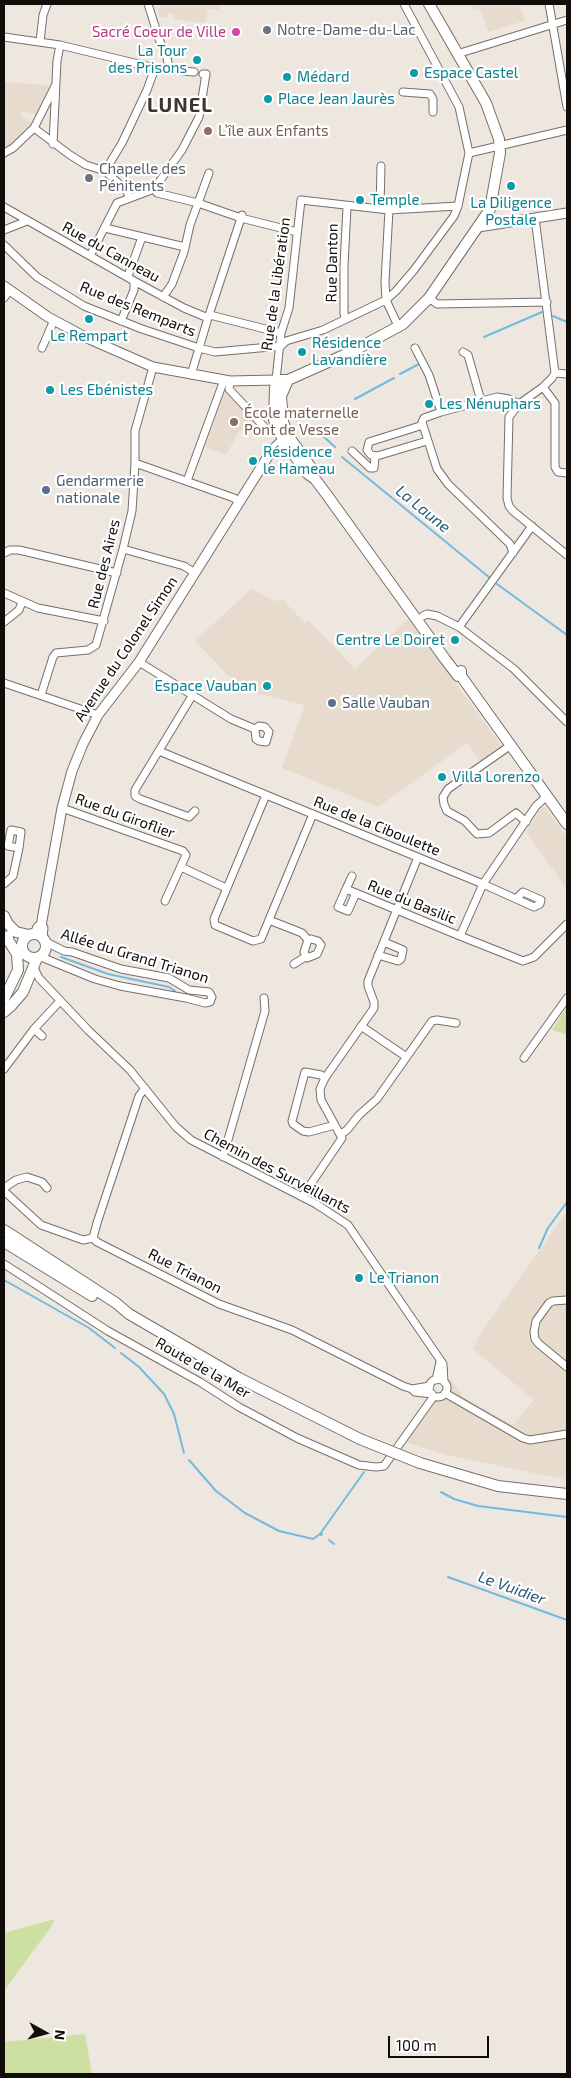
<!DOCTYPE html>
<html>
<head>
<meta charset="utf-8">
<style>
  body { margin:0 }
  #map { position:relative; width:571px; height:2078px; overflow:hidden; background:#eee7df; font-family:"Exo 2",sans-serif }
  canvas { display:block }
  .frame { position:absolute; inset:0; border:5px solid #100d0b; pointer-events:none }
  .north { position:absolute; left:20px; top:2008px; width:50px; height:50px; -webkit-text-stroke:4px #fff; paint-order:stroke; rotate:97deg; font-size:14px; font-weight:700; line-height:20px; text-align:center; color:#100d0b }
  .north::after { content:''; display:block; margin:auto; width:18px; height:22px; background:#100d0b; clip-path:polygon(50% 0,100% 100%,50% 72%,0 100%) }
  .scale { position:absolute; left:388px; top:2036px; width:101px; height:22px; box-sizing:border-box; border:2px solid #100d0b; border-top:0; padding-left:6px; font-size:15px; line-height:18px; white-space:nowrap; color:#100d0b; -webkit-text-stroke:4px #fff; paint-order:stroke }
</style>
</head>
<body>
<div id="map">
<canvas width="571" height="2078"></canvas>
<div class="frame"></div>
<div class="north">N</div>
<div class="scale">100 m</div>
</div>
<script>
const g = document.querySelector('canvas').getContext('2d');
g.lineJoin = 'round';
function fill(path, color) {
  g.fillStyle = color;
  g.fill(path, 'evenodd');
}
function poly(rows) {
  const path = new Path2D();
  for (const r of rows) {
    if (r.length === 3) {
      path.moveTo(r[0] + r[2], r[1]);
      path.arc(r[0], r[1], r[2], 0, 2 * Math.PI);
      continue;
    }
    path.moveTo(r[0], r[1]);
    for (let i = 2; i < r.length; i += 2) path.lineTo(r[i], r[i + 1]);
  }
  return path;
}
function trace(path, color, width, dash) {
  g.strokeStyle = color;
  g.lineWidth = width;
  g.lineCap = dash ? 'butt' : 'round';
  g.setLineDash(dash || []);
  g.stroke(path);
}
function write(font, color, halo, rows, align = 'center') {
  g.font = font + ' "Exo 2",sans-serif';
  g.lineWidth = 4.5;
  g.setLineDash([]);
  g.textBaseline = 'middle';
  g.strokeStyle = halo;
  g.fillStyle = color;
  for (const [text, x, y, turn = 0] of rows) {
    g.save();
    g.translate(x, y);
    g.rotate((+turn || 0) * Math.PI / 180);
    g.textAlign = isNaN(turn) ? turn : align;
    if (halo) g.strokeText(text, 0, 0);
    g.fillText(text, 0, 0);
    g.restore();
  }
}
fill(poly([
  [161,4,213,4,220,5,219,10,208,8,205,23,175,19,173,14,167,13,167,17,160,18,158,8,161,8],
  [471,4,519,4,525,21,488,32,480,8,474,10],
  [4,82,49,85,36,115,22,111,21,116,32,123,12,145,4,147],
  [226,389,256,421,252,425,251,434,240,430,226,455,205,447],
  [251,589,275,601,283,600,305,623,308,620,321,633,355,669,408,619,415,627,502,747,481,762,467,743,378,807,282,768,305,705,242,690,195,641],
  [545,807,567,837,566,888,526,832,540,809],
  [567,1211,567,1480,447,1455,408,1443,409,1438,451,1380,465,1398,513,1425,534,1400,473,1349,478,1340,478,1337]
]), '#e7dbcd');
fill(poly([
  [567,1007,567,1035,552,1030],
  [55,1919,50,1928,4,1991,4,1933],
  [85,2034,92,2074,4,2074,4,2042]
]), '#cddfa1');
trace(poly([
  [553,316,567,322],
  [484,337,542,312],
  [400,374,419,364],
  [355,399,394,378],
  [323,436,335,447],
  [342,457,490,578],
  [497,584,567,635],
  [61,957,108,974,169,987,175,991],
  [539,1248,548,1228,567,1202],
  [4,1280,89,1328,115,1348],
  [121,1353,139,1367,164,1394,174,1414,184,1453],
  [189,1460,216,1491,245,1513,279,1531,313,1539,320,1534,364,1472],
  [441,1492,454,1499,478,1506,567,1517],
  [321,1535,322,1534],
  [329,1540,334,1544],
  [448,1577,567,1620]
]), '#73badf', 2);
const minor = poly([
  [148,4,159,39,167,58,169,68],
  [549,4,567,107],
  [4,37,60,45,155,68,194,72],
  [40,42,43,15,47,4],
  [457,54,567,20],
  [403,92,430,94,433,99,433,112],
  [34,128,70,155,86,165,105,171,126,190,130,198],
  [53,144,57,61,60,45],
  [4,153,13,148,34,128,55,86],
  [469,153,567,130],
  [105,171,122,143,147,90,155,68],
  [154,189,157,193,198,203,241,218,297,232],
  [154,189,182,150,199,117,206,74,203,74],
  [4,207,134,281,184,308,208,318],
  [380,208,381,166],
  [389,210,385,282,386,300,399,328],
  [535,218,555,373,552,378,543,387,519,404,509,417,507,498,509,506,513,511,567,555],
  [105,228,185,247],
  [4,230,27,221],
  [4,245,37,277,84,306,142,329,199,348,215,352,281,346],
  [90,256,117,203,154,189],
  [128,276,142,237],
  [163,297,172,284,184,252,190,225,209,173],
  [4,298,9,291],
  [429,298,437,304,547,302],
  [210,315,281,333],
  [346,319,344,314,344,266,347,207],
  [121,321,134,290,134,281],
  [281,346,286,341,323,330,386,300,396,291,414,270,454,216,458,206,469,153,459,107,404,4],
  [42,348,54,320],
  [415,348,429,375,441,412],
  [463,352,468,355,481,401],
  [555,373,567,374],
  [191,375,208,318,242,215],
  [276,380,281,333,289,308,301,200,389,210,458,206],
  [230,381,229,389,268,431,277,428],
  [543,387,555,403,555,467,558,472,567,473],
  [423,425,369,442,367,450,371,455,377,456,427,441],
  [352,451,370,468,374,468,375,456],
  [135,463,234,498,239,502],
  [187,481,224,380],
  [123,549,184,566,195,573],
  [4,553,10,550,19,550,117,573],
  [513,553,510,544,448,484,437,469,422,422,424,418,441,412,497,397,509,399,519,404],
  [4,593,38,608,104,621],
  [423,616,427,614,437,616,459,627,514,669,567,722],
  [4,622,19,610,22,602],
  [459,627,532,526],
  [139,662,231,719,255,729,259,726,265,727,269,732,266,742,259,741,256,739,255,729],
  [4,683,98,715],
  [41,695,53,657,56,653,88,650,96,645,123,549,132,511,135,463,135,431,153,367],
  [192,696,135,790,135,796,140,799,189,817,195,811],
  [511,745,448,789,443,797,444,804,447,811,465,821,477,834,489,833,516,813,526,822],
  [159,751,483,884,536,806,547,796],
  [266,795,214,919,215,925,253,941,261,939,313,814],
  [62,808,183,851,186,855,165,901],
  [181,867,226,888],
  [4,884,13,876,19,848,21,832,11,830,8,846,19,848],
  [346,889,352,876],
  [356,893,348,911,338,907,346,889,460,936,483,884,534,907,540,904,541,900,523,892,517,898],
  [269,920,302,933,308,940],
  [460,936,523,961,534,957,567,924],
  [311,939,318,941,321,945,317,954,307,958,304,952,308,940,311,939],
  [378,955,398,961,401,959,403,950,384,942],
  [41,957,95,979,120,986,186,998,205,1003,210,1002,212,997,209,992,189,990,169,978,121,969,72,952,64,951,46,942],
  [294,964,305,957],
  [33,966,39,978,88,1030,130,1070,176,1127,191,1140,316,1204,348,1225,443,1364,444,1382],
  [361,1026,405,1056],
  [34,1029,42,1036],
  [524,1058,567,998],
  [4,1069,34,1029,60,1001],
  [325,1078,321,1075,305,1072,292,1121,293,1124,303,1131,309,1132,335,1125],
  [145,1088,139,1096,97,1223,93,1238,97,1242,219,1304,292,1330,403,1386,412,1389,415,1392,432,1394],
  [341,1134,347,1130,359,1115,377,1099,432,1021,437,1020,456,1023],
  [223,1157,265,1011,264,998],
  [4,1188,16,1180,27,1177,42,1182,47,1188],
  [4,1191,41,1225,83,1240,93,1238],
  [302,1197,342,1138,321,1100,320,1089,325,1078,374,1008,374,1002,368,986,368,981,418,857],
  [4,1264,108,1331,200,1382,239,1407,297,1438,359,1465,376,1467,384,1466,434,1396],
  [567,1300,553,1301,549,1303,536,1321,534,1332,535,1339,539,1344,567,1367],
  [438,1388,9],
  [436,1380,440,1362],
  [412,1389,430,1386],
  [445,1393,523,1438,530,1440,567,1434]
]);
const secondary = poly([
  [478,227,567,213],
  [4,286,48,317,87,338,153,367,230,381,276,380],
  [35,934,38,927,41,926],
  [42,937,43,928,41,926,62,808,72,771,83,744,98,715,139,662,272,450,283,440]
]);
const primary = poly([
  [288,380,353,351,403,324,429,298,490,209,500,153,499,139,486,103,429,4],
  [288,380,276,380,275,389,274,420,283,440,308,474,315,479,327,495,445,659,458,676,461,676],
  [288,380,281,396,283,422,289,437,312,469],
  [461,671,461,676,567,824],
  [4,916,8,924,16,932,29,935],
  [34,946,12],
  [4,999,18,970,17,954,8,940,8,936],
  [4,1012,11,1006,23,992,37,958],
  [4,1230,116,1303,129,1314,239,1378,360,1439],
  [4,1242,92,1296],
  [420,1463,498,1486,567,1494]
]);
trace(minor, '#756f68', 9);
trace(secondary, '#756f68', 11);
trace(primary, '#756f68', 12);
trace(minor, '#fff', 7);
trace(secondary, '#fff', 9);
trace(primary, '#fff', 10);
const primaryBridge = poly([
  [360,1439,420,1463]
]);
trace(primaryBridge, '#756f68', 12, []);
trace(primaryBridge, '#fff', 10);
for (const [x, y, r, color] of [
  [267,30,5,"#6b7280"],
  [236,32,5,"#d1479c"],
  [197,60,5,"#0f9aa8"],
  [414,73,5,"#0f9aa8"],
  [287,77,5,"#0f9aa8"],
  [268,99,5,"#0f9aa8"],
  [208,131,5,"#8d6e63"],
  [89,178,5,"#6b7280"],
  [511,186,5,"#0f9aa8"],
  [360,200,5,"#0f9aa8"],
  [89,319,5,"#0f9aa8"],
  [302,352,5,"#0f9aa8"],
  [50,390,5,"#0f9aa8"],
  [429,404,5,"#0f9aa8"],
  [234,422,5,"#8d6e63"],
  [253,461,5,"#0f9aa8"],
  [46,490,5,"#5c6f8a"],
  [455,640,5,"#0f9aa8"],
  [267,686,5,"#0f9aa8"],
  [332,703,5,"#5c6f8a"],
  [442,777,5,"#0f9aa8"],
  [359,1278,5,"#0f9aa8"]
]) {
  const dot = new Path2D();
  dot.arc(x, y, r, 0, 2 * Math.PI);
  g.fillStyle = color;
  g.fill(dot);
  trace(dot, '#fff', 2);
}
write('15px', '#5b616d', '#fff', [
  ["Notre-Dame-du-Lac",277,30],
  ["Chapelle des",99,169],
  ["Pénitents",99,186]
], 'left');
write('15px', '#b23c85', '#fff', [
  ["Sacré Coeur de Ville",226,32]
], 'right');
write('15px', '#0d838f', '#fff', [
  ["La Tour",187,51,"right"],
  ["des Prisons",187,68,"right"],
  ["Espace Castel",424,73],
  ["Médard",297,77],
  ["Place Jean Jaurès",278,99],
  ["Temple",370,200],
  ["La Diligence",511,203,"center"],
  ["Postale",511,220,"center"],
  ["Le Rempart",89,336,"center"],
  ["Résidence",312,343],
  ["Lavandière",312,360],
  ["Les Ebénistes",60,390],
  ["Les Nénuphars",439,404],
  ["Résidence",263,452],
  ["le Hameau",263,469],
  ["Centre Le Doiret",445,640,"right"],
  ["Espace Vauban",257,686,"right"],
  ["Villa Lorenzo",452,777],
  ["Le Trianon",369,1278]
], 'left');
write('15px', '#785e54', '#fff', [
  ["L’île aux Enfants",218,131],
  ["École maternelle",244,413],
  ["Pont de Vesse",244,430]
], 'left');
write('15px', '#100d0b', '#fff', [
  ["Rue du Canneau",111,252,29],
  ["Rue Danton",332,263,-89],
  ["Rue de la Libération",276,284,-82],
  ["Rue des Remparts",138,309,22],
  ["Rue des Aires",104,564,-76],
  ["Avenue du Colonel Simon",126,649,-56],
  ["Rue du Giroflier",125,816,20],
  ["Rue de la Ciboulette",377,826,22],
  ["Rue du Basilic",412,902,22],
  ["Allée du Grand Trianon",135,956,17],
  ["Chemin des Surveillants",277,1171,28],
  ["Rue Trianon",185,1271,27],
  ["Route de la Mer",203,1368,30]
]);
write('15px', '#4e5e75', '#fff', [
  ["Gendarmerie",56,481],
  ["nationale",56,498],
  ["Salle Vauban",342,703]
], 'left');
write('italic 16px', '#255c76', '#fff', [
  ["La Laune",423,509,39],
  ["Le Vuidier",512,1588,20]
]);
g.letterSpacing = '1px';
write('bold 20px', '#3b352f', '#fff', [
  ["LUNEL",180,105]
]);
g.letterSpacing = '0px';
</script>
</body>
</html>
